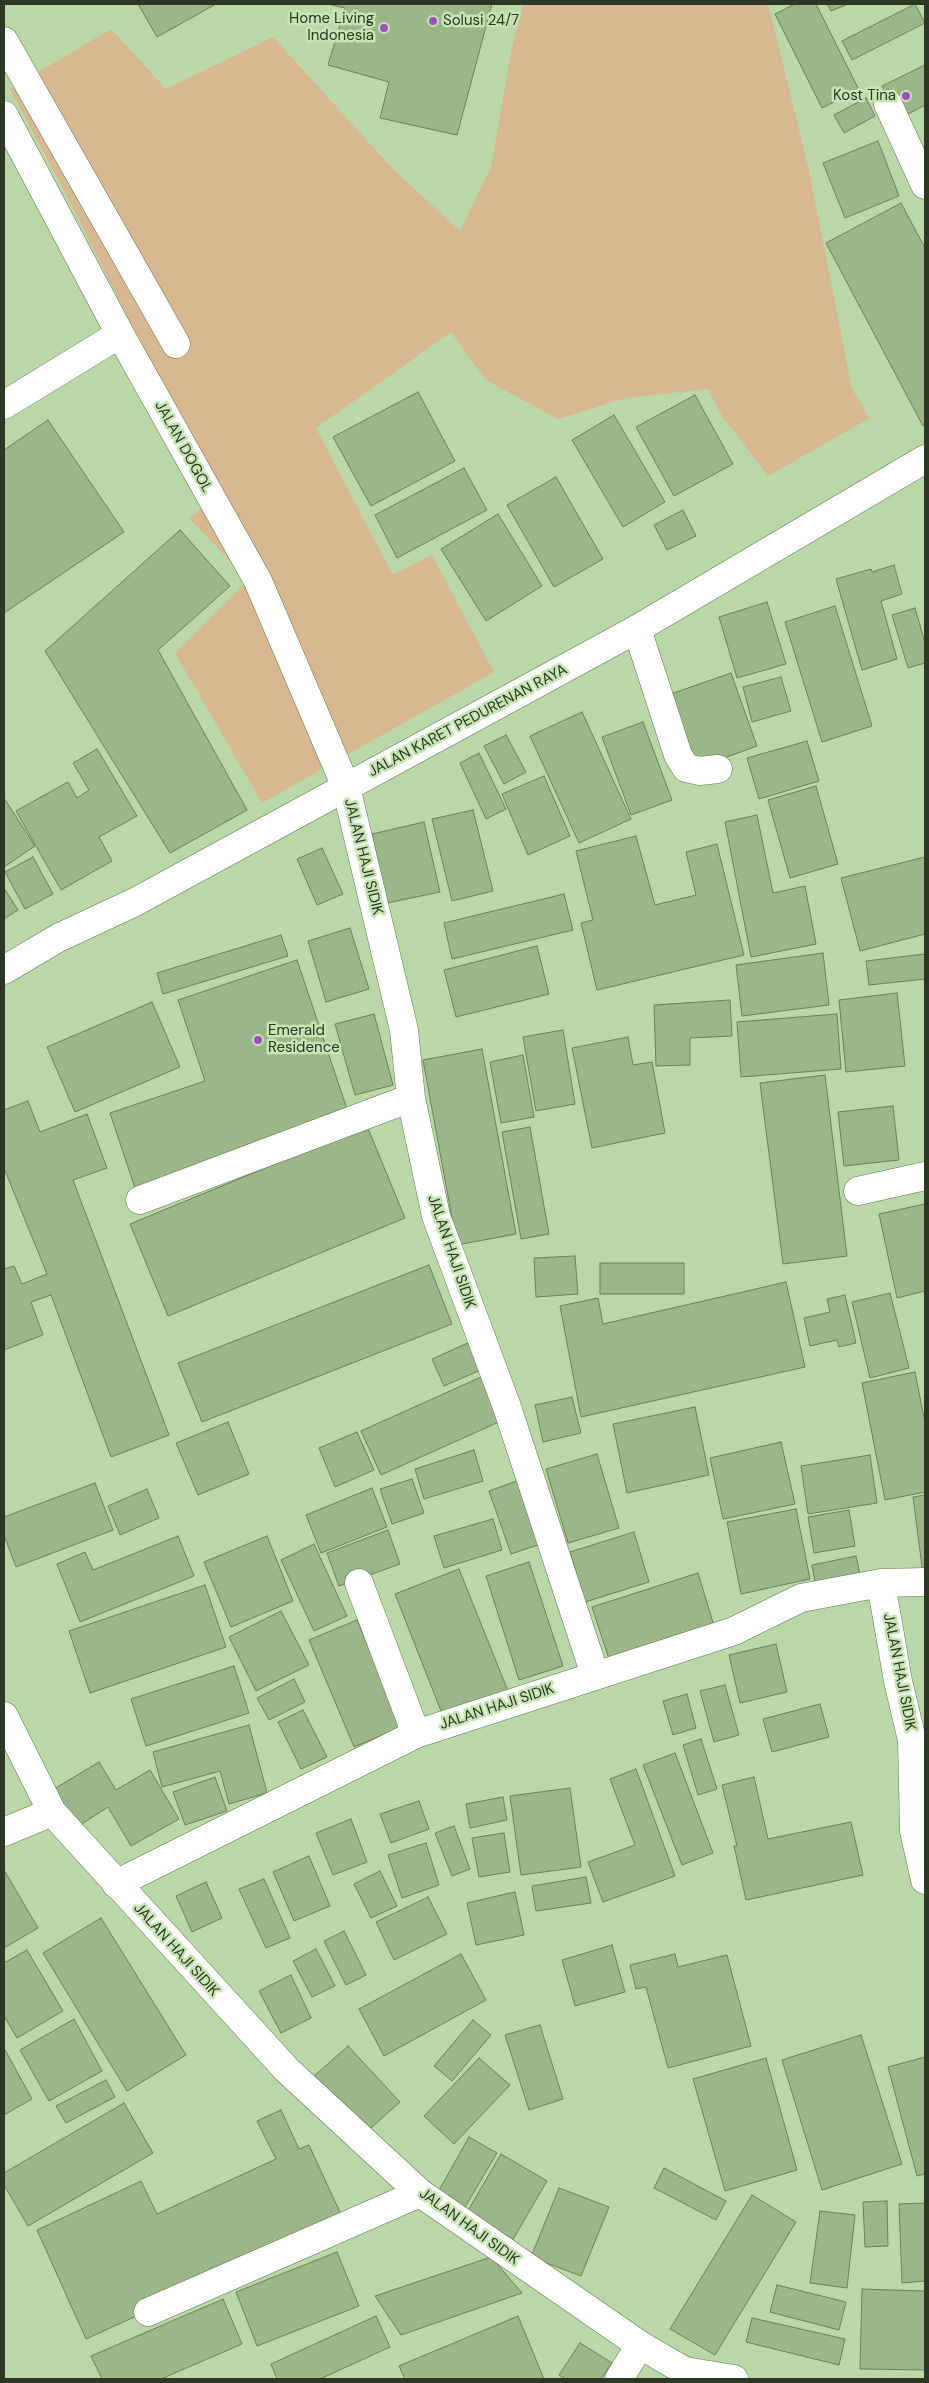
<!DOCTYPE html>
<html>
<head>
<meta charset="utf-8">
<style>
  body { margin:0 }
  #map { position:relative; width:929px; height:2383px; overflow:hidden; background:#bad7a8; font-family:"DM Sans",sans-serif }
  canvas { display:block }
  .frame { position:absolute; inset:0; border:5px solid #2c3724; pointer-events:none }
</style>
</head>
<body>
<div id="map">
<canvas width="929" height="2383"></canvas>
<div class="frame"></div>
</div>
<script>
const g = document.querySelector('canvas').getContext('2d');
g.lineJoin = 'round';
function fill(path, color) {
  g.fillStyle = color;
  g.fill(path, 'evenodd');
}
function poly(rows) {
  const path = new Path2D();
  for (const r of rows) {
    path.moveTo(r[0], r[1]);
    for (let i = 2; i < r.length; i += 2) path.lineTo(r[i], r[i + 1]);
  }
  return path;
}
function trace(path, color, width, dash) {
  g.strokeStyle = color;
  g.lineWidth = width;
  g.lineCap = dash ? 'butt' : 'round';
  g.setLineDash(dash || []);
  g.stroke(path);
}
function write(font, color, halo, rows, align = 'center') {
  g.font = font + ' "DM Sans",sans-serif';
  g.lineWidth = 5;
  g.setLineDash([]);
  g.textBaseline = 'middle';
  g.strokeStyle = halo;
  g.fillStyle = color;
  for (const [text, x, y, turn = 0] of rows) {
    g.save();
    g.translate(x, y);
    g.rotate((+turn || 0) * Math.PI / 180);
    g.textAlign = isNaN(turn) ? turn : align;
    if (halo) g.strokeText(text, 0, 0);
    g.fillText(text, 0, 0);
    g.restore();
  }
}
fill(poly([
  [523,4,768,4,808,166,852,389,870,418,768,476,722,416,708,389,626,398,558,419,486,380,451,332,316,428,393,575,432,555,494,672,262,803,175,653,248,580,189,518,218,497,67,196,10,89,111,29,166,89,273,37,393,169,460,231,491,167,511,52]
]), '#d8b890');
const building = poly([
  [138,4,216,4,157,37,138,4],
  [328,4,492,4,457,135,380,118,389,82,328,65,345,8,328,4],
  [795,4,816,4,859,90,822,108,775,14,795,4],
  [827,4,848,4,831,11,827,4],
  [915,4,925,23,852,60,842,41,915,4],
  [925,65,925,105,899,119,882,86,925,65],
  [866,98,875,116,844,133,834,115,866,98],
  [878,141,899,196,845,218,823,163,878,141],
  [901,203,925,248,925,424,923,426,826,243,901,203],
  [418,392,455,461,371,506,333,437,418,392],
  [695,395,733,464,674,496,636,427,695,395],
  [614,415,665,502,623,527,572,440,614,415],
  [48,420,124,532,4,613,4,450,48,420],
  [464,468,487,510,397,558,375,515,464,468],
  [556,477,603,559,554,587,507,505,556,477],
  [683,510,696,536,667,550,654,525,683,510],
  [498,514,542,586,486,621,441,549,498,514],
  [180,530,230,586,158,650,247,810,170,853,45,651,180,530],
  [894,565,902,594,881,601,897,659,862,670,836,579,871,569,872,572,894,565],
  [767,602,786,664,737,678,719,617,767,602],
  [835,606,872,726,822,742,785,622,835,606],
  [915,608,925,643,925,663,908,668,892,615,915,608],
  [731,673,757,746,694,769,668,695,731,673],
  [781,677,791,711,752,722,743,687,781,677],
  [582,712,631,819,579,843,530,736,582,712],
  [643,722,672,800,631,815,602,737,643,722],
  [506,735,526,772,504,784,484,746,506,735],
  [807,741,819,781,759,799,747,758,807,741],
  [97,749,137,816,99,837,112,861,61,890,16,811,68,782,77,798,89,790,73,763,97,749],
  [479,753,506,809,486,819,460,763,479,753],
  [544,776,570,836,528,855,502,794,544,776],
  [816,786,838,864,790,878,768,800,816,786],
  [4,798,35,846,4,867,4,798],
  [473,810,493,891,452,901,432,819,473,810],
  [757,815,773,893,805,886,816,944,751,957,725,822,757,815],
  [424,822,440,892,387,903,372,834,424,822],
  [636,836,655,905,696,895,686,852,717,844,744,955,597,990,581,923,593,920,576,851,636,836],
  [322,848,343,894,317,905,297,859,322,848],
  [33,857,53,894,25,909,5,872,33,857],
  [925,857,925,934,860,951,841,878,925,857],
  [4,888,18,910,4,919,4,888],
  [564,894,573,930,452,959,444,923,564,894],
  [350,928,369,989,326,1002,308,941,350,928],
  [281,935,288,956,163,994,157,973,281,935],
  [537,946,549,994,456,1017,444,970,537,946],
  [823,953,829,1005,742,1016,736,965,823,953],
  [925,954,925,979,869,985,866,961,925,954],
  [297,960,349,1115,135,1188,110,1113,205,1081,178,1000,297,960],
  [897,993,905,1066,846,1072,839,1000,897,993],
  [730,1000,732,1036,690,1038,690,1065,656,1066,654,1005,730,1000],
  [152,1002,180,1067,75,1112,47,1047,152,1002],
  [374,1014,393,1085,355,1095,335,1024,374,1014],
  [837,1014,841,1069,741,1077,737,1022,837,1014],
  [563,1030,575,1104,536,1111,523,1037,563,1030],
  [628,1037,633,1065,652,1062,665,1133,592,1148,572,1048,628,1037],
  [482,1049,516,1234,457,1245,423,1060,482,1049],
  [523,1055,534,1117,501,1123,490,1062,523,1055],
  [825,1075,847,1256,783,1264,760,1083,825,1075],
  [28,1101,40,1132,87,1114,107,1168,73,1180,169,1435,111,1457,51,1295,31,1302,43,1335,4,1350,4,1269,14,1266,22,1284,47,1274,4,1168,4,1110,28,1101],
  [893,1106,899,1160,844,1166,838,1112,893,1106],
  [367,1126,405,1218,168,1316,130,1224,367,1126],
  [530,1127,549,1234,521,1239,502,1132,530,1127],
  [925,1204,925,1291,897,1298,879,1214,925,1204],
  [575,1256,578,1294,536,1297,534,1258,575,1256],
  [600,1263,684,1263,684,1294,600,1294,600,1263],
  [429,1265,452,1324,202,1422,178,1363,429,1265],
  [786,1282,805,1367,581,1417,560,1306,598,1298,603,1324,786,1282],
  [890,1293,909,1368,870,1378,852,1302,890,1293],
  [845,1295,856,1343,839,1347,837,1340,810,1346,804,1318,830,1312,827,1299,845,1295],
  [470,1342,483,1369,444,1386,432,1359,470,1342],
  [915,1372,925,1423,925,1492,885,1500,862,1383,915,1372],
  [481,1377,501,1421,381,1475,361,1431,481,1377],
  [572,1397,581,1433,543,1442,535,1405,572,1397],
  [695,1407,709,1475,627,1493,613,1424,695,1407],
  [228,1422,249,1474,198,1495,176,1443,228,1422],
  [357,1432,374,1470,335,1487,319,1448,357,1432],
  [781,1442,795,1504,723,1519,710,1458,781,1442],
  [474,1450,483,1481,424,1499,415,1469,474,1450],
  [597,1454,619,1528,568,1543,546,1469,597,1454],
  [870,1455,877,1503,808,1514,801,1466,870,1455],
  [412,1479,424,1513,392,1524,380,1489,412,1479],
  [517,1481,538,1545,511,1554,489,1491,517,1481],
  [95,1483,113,1530,16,1567,4,1535,4,1517,95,1483],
  [372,1488,387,1527,321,1553,306,1515,372,1488],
  [147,1489,159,1518,120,1535,108,1506,147,1489],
  [925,1495,925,1573,923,1574,913,1497,925,1495],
  [796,1509,810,1579,741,1594,727,1522,796,1509],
  [849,1510,855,1546,814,1553,808,1517,849,1510],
  [493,1519,502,1550,444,1568,434,1536,493,1519],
  [388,1530,400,1564,339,1586,327,1553,388,1530],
  [634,1532,649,1582,585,1602,570,1552,634,1532],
  [178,1536,194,1576,80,1622,57,1564,85,1552,93,1570,178,1536],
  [267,1536,293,1601,231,1627,204,1562,267,1536],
  [314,1544,347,1616,314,1631,281,1560,314,1544],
  [856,1556,862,1584,817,1593,812,1565,856,1556],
  [529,1562,563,1666,519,1680,486,1576,529,1562],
  [459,1569,508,1691,443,1716,395,1594,459,1569],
  [698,1573,715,1629,610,1662,592,1607,698,1573],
  [205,1585,226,1647,90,1693,69,1631,205,1585],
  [281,1611,309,1665,256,1691,229,1637,281,1611],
  [357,1620,402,1727,354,1747,309,1640,357,1620],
  [776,1644,787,1692,740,1703,729,1655,776,1644],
  [234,1666,249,1713,146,1746,131,1699,234,1666],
  [294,1679,305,1702,269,1720,257,1698,294,1679],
  [725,1685,739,1735,714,1742,700,1691,725,1685],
  [687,1694,696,1728,673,1735,663,1701,687,1694],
  [820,1704,829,1737,772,1752,763,1719,820,1704],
  [303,1710,327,1757,301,1769,278,1722,303,1710],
  [249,1725,267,1793,229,1804,220,1771,162,1787,153,1752,249,1725],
  [701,1739,717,1789,698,1795,683,1745,701,1739],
  [675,1753,713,1853,682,1865,643,1765,675,1753],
  [99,1762,116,1790,150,1770,179,1819,131,1846,108,1807,77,1827,54,1789,99,1762],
  [636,1769,675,1876,603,1902,588,1862,635,1845,610,1779,636,1769],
  [215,1777,227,1811,185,1825,173,1792,215,1777],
  [754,1777,768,1839,851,1822,863,1875,746,1900,734,1846,737,1846,722,1785,754,1777],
  [570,1788,581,1867,521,1875,510,1796,570,1788],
  [503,1797,507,1820,470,1828,466,1804,503,1797],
  [419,1801,429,1829,391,1843,380,1814,419,1801],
  [351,1819,367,1862,333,1875,316,1833,351,1819],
  [454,1826,470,1869,452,1876,435,1833,454,1826],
  [504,1833,510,1872,479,1877,472,1838,504,1833],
  [426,1843,439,1885,402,1898,388,1855,426,1843],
  [309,1856,330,1906,294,1921,273,1872,309,1856],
  [4,1870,38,1928,4,1948,4,1870],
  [380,1871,397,1906,371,1918,354,1884,380,1871],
  [586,1877,591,1903,536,1911,532,1886,586,1877],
  [264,1879,290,1938,266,1948,239,1889,264,1879],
  [206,1882,222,1918,192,1932,176,1896,206,1882],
  [515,1892,524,1935,476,1945,467,1903,515,1892],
  [428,1897,447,1934,394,1960,376,1922,428,1897],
  [101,1918,186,2055,127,2091,43,1953,101,1918],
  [344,1931,366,1975,346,1985,324,1941,344,1931],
  [612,1945,625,1992,575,2006,562,1960,612,1945],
  [316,1949,335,1986,312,1997,293,1961,316,1949],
  [27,1950,63,2011,17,2038,4,2016,4,1963,27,1950],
  [461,1954,486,2000,384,2056,359,2009,461,1954],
  [675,1954,678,1967,727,1955,751,2046,668,2068,646,1987,636,1989,630,1965,675,1954],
  [291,1975,311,2018,281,2033,259,1991,291,1975],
  [74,2019,102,2071,49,2101,20,2050,74,2019],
  [473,2020,491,2035,452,2081,434,2066,473,2020],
  [540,2025,563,2099,529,2110,505,2035,540,2025],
  [861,2035,902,2164,822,2190,782,2060,861,2035],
  [348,2046,400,2102,363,2135,312,2078,348,2046],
  [4,2048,32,2099,4,2115,4,2048],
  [925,2057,925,2174,917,2176,888,2067,925,2057],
  [479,2058,510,2085,454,2144,424,2116,479,2058],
  [766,2058,797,2170,725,2191,693,2079,766,2058],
  [106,2080,115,2097,66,2123,56,2106,106,2080],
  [124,2103,153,2153,28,2226,4,2185,4,2173,124,2103],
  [281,2110,299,2149,309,2145,344,2221,86,2339,37,2230,141,2181,157,2214,276,2159,257,2121,281,2110],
  [469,2137,497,2153,465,2207,438,2192,469,2137],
  [501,2154,547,2181,512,2241,466,2214,501,2154],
  [664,2168,726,2201,716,2220,654,2188,664,2168],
  [559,2188,609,2207,581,2276,531,2257,559,2188],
  [752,2195,796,2222,715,2355,670,2329,752,2195],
  [887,2201,888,2246,865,2247,863,2202,887,2201],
  [925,2203,925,2281,902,2283,899,2204,925,2203],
  [820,2211,855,2215,847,2288,810,2283,820,2211],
  [337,2252,359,2306,257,2346,236,2292,337,2252],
  [491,2257,522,2293,401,2335,375,2296,491,2257],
  [777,2285,846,2302,839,2330,770,2312,777,2285],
  [862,2289,925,2291,925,2370,860,2369,862,2289],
  [223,2299,242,2344,161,2379,102,2379,91,2356,223,2299],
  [376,2316,390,2347,320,2379,277,2379,271,2364,376,2316],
  [518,2316,544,2379,405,2379,399,2366,518,2316],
  [752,2318,845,2339,839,2365,746,2342,752,2318],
  [580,2343,612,2363,601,2379,566,2379,559,2375,580,2343]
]);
fill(building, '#9bb689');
trace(building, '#688256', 1);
const minor = poly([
  [4,41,176,344],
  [888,104,925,185],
  [4,115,120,334,258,581,346,787,404,1030,411,1098,436,1216,507,1407,595,1675],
  [4,405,120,334],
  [637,629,678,755,686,768,700,771,718,769],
  [4,970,58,938,135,902,637,629,925,459],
  [858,1191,925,1176],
  [140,1200,411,1098],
  [359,1583,416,1734],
  [881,1583,898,1681,912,1740,914,1831,925,1880],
  [4,1716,52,1812,287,2070,420,2193,640,2345,685,2371,734,2379],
  [4,1832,52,1812],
  [116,1884,416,1734,734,1631,801,1598,881,1583,925,1582],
  [148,2312,420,2193],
  [619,2379,640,2345]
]);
trace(minor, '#5d764b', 29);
trace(minor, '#fff', 28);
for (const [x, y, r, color] of [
  [433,21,5,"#9b4fc0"],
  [384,28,5,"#9b4fc0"],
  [906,96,5,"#9b4fc0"],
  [258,1040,5,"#9b4fc0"]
]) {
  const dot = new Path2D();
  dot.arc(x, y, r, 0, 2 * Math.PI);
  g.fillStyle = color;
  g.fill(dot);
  trace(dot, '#c7e4b4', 2);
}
write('15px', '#2c3724', '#c7e4b4', [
  ["Home Living",374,19],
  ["Indonesia",374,36],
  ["Solusi 24/7",443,21,"left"],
  ["Kost Tina",896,96],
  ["Emerald",268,1031,"left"],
  ["Residence",268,1048,"left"]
], 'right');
write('15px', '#2c3724', '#c7e4b4', [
  ["JALAN DOGOL",183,447,61],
  ["JALAN KARET PEDURENAN RAYA",468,721,-28],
  ["JALAN HAJI SIDIK",363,857,76],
  ["JALAN HAJI SIDIK",451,1252,71],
  ["JALAN HAJI SIDIK",899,1672,79],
  ["JALAN HAJI SIDIK",497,1707,-18],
  ["JALAN HAJI SIDIK",176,1950,48],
  ["JALAN HAJI SIDIK",469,2227,36]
]);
</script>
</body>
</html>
